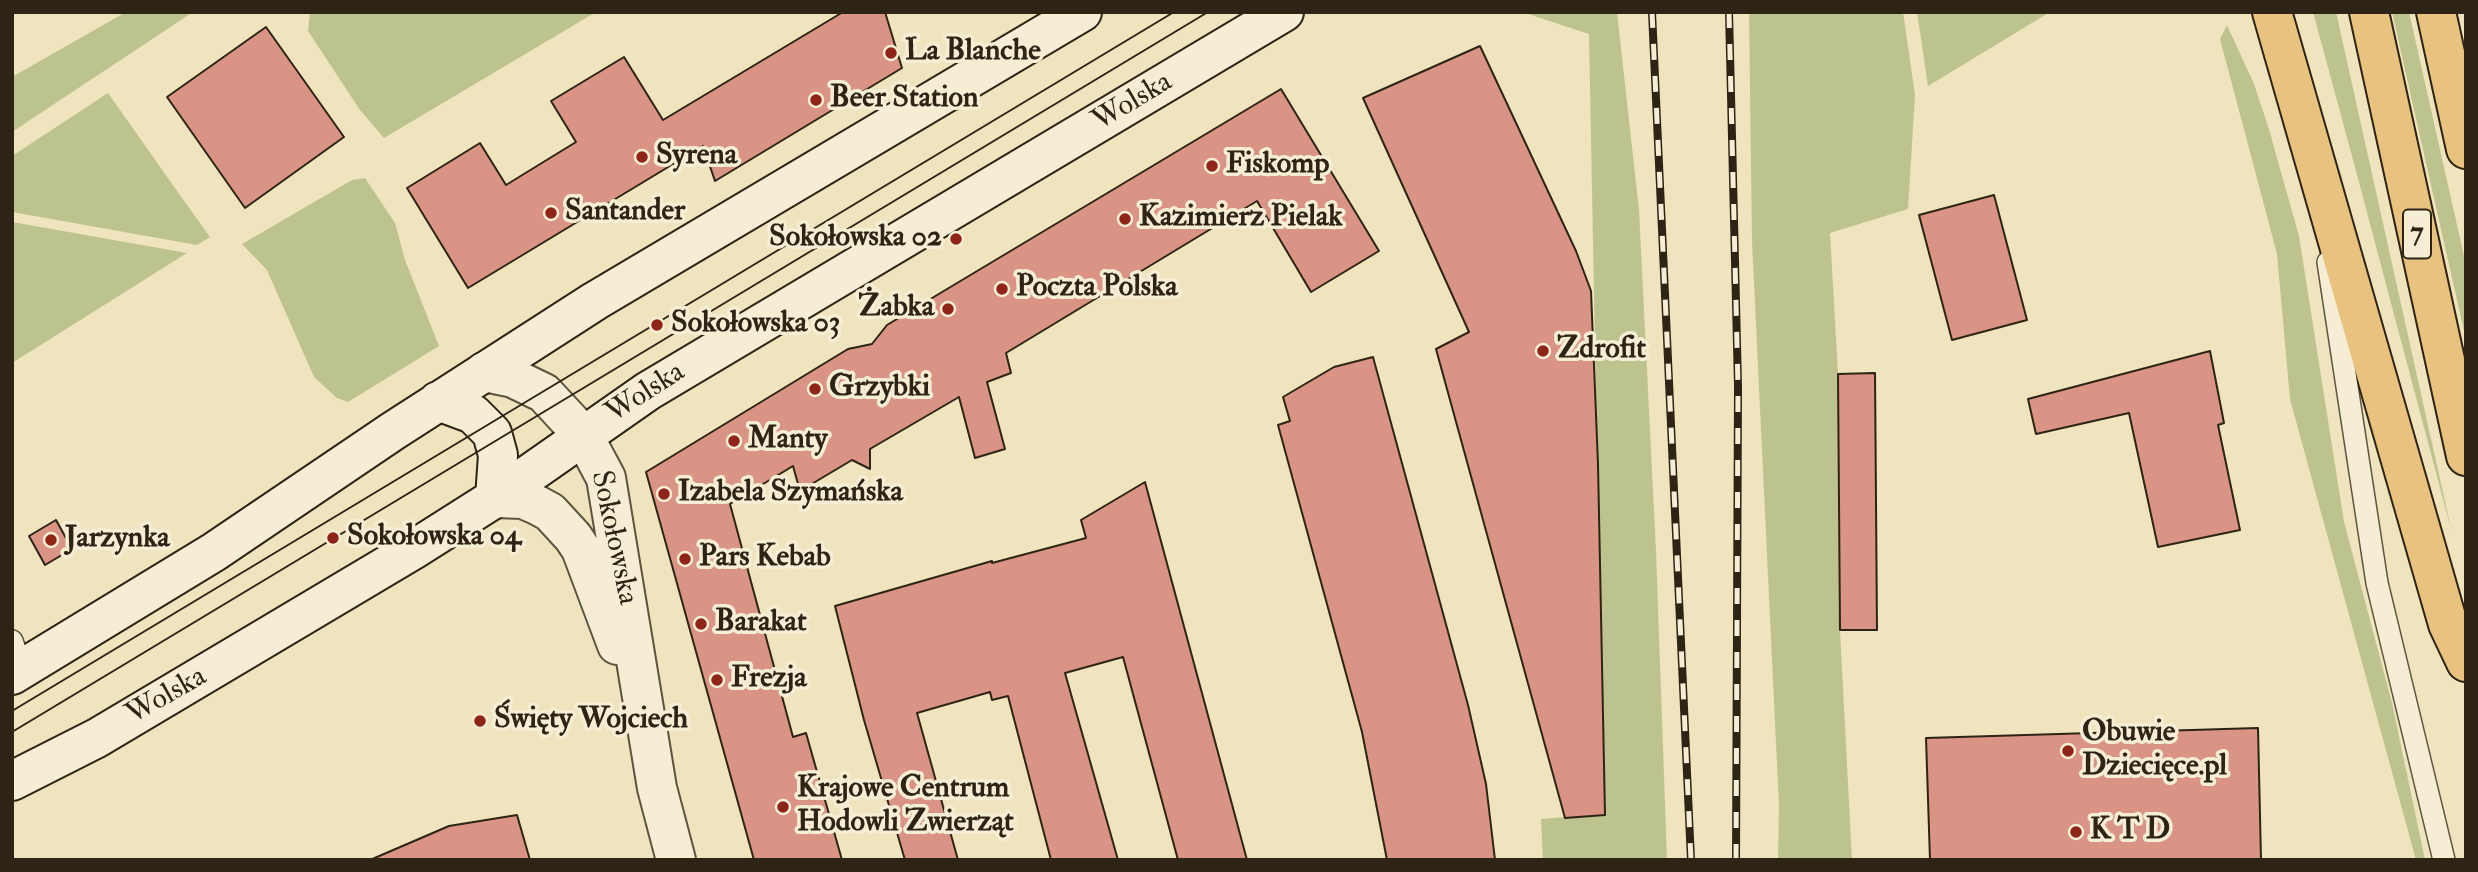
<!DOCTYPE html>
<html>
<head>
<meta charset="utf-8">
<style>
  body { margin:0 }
  #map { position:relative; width:2478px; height:872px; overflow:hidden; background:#efe4bd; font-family:"IM FELL Double Pica",serif }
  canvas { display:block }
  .frame { position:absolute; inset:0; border:14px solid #2e2415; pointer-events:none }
</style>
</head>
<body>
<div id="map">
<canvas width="2478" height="872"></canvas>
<div class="frame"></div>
</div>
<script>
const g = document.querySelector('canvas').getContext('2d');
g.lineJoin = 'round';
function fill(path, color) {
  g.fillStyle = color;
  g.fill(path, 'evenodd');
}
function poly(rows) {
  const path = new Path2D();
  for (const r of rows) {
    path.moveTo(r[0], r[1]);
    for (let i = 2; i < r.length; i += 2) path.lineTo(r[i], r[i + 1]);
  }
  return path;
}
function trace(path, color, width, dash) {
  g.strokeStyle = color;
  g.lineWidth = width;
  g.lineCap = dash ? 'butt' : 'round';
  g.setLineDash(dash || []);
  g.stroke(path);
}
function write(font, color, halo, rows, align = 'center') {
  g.font = font + ' "IM FELL Double Pica",serif';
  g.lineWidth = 7;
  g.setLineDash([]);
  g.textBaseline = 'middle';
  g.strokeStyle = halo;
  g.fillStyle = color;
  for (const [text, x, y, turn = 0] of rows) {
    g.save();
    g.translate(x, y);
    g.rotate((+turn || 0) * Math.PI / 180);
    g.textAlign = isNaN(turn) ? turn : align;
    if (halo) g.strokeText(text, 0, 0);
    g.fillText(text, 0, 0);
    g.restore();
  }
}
fill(poly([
  [126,12,193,12,12,132,12,77],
  [310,12,596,12,384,138,360,110,308,31],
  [1522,12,1617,12,1639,210,1656,551,1667,860,1543,860,1541,819,1604,814,1589,34],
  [1749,12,1903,12,1915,95,1908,209,1830,233,1838,373,1840,630,1852,860,1778,860,1779,806,1752,241],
  [1917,12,2050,12,1928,86],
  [2313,12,2336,12,2452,533,2352,156],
  [2392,12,2409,12,2466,265,2466,340],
  [2227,25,2254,84,2268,126,2299,236,2344,522,2392,703,2425,860,2416,860,2290,399,2277,254,2220,39],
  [108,93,182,198,210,237,197,245,12,212,12,156],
  [365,178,395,223,405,260,439,346,348,402,337,398,314,377,267,270,242,244,352,180],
  [12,222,187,253,12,363]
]), '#bdc38e');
const building = poly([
  [843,12,885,12,902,68,715,181,703,146,468,288,407,188,480,143,506,185,576,142,551,101,624,57,663,120,843,12],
  [266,27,344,137,245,208,167,97,266,27],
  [1480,46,1576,251,1591,291,1598,464,1605,815,1565,818,1436,349,1469,332,1363,98,1480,46],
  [1281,89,1379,251,1311,292,1257,201,1006,353,1011,373,987,382,1005,449,975,458,959,397,870,449,870,469,852,460,800,491,793,466,730,504,793,737,806,733,842,860,754,860,646,472,848,349,872,344,887,325,1281,89],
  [1994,195,2027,320,1952,340,1919,215,1994,195],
  [2210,351,2224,423,2218,425,2240,530,2158,547,2129,413,2036,434,2028,399,2210,351],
  [1373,357,1468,705,1486,784,1495,860,1387,860,1362,732,1278,425,1290,421,1283,397,1334,367,1373,357],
  [1875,373,1877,630,1840,630,1838,374,1875,373],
  [1145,482,1247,860,1178,860,1123,657,1065,673,1118,860,1051,860,1008,696,992,700,990,692,917,713,958,860,905,860,864,720,835,606,992,561,992,563,1086,538,1081,520,1145,482],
  [56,520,72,549,45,565,29,536,56,520],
  [2258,728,2261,860,1930,860,1926,738,2258,728],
  [517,815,530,860,370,860,449,826,517,815]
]);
fill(building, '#d99486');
trace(building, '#2e2415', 2);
const service = poly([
  [2328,262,2377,583,2444,860],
  [12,641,22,670]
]);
const minor = poly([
  [484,372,513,378,544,393,583,435,606,478,657,788,676,860],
  [495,498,523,499,537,505,550,512,573,537,581,549,617,645]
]);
const secondary = poly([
  [438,401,473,414,492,433,498,455,495,498],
  [12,675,214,552,393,431,595,301,1082,12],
  [12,781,97,738,413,550,495,498,648,391,1284,12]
]);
const primary = poly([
  [2272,12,2448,624,2466,662],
  [2369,12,2466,456],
  [2436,12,2466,149]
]);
trace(service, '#5e543f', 24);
trace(minor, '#5e543f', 42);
trace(secondary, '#2e2415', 42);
trace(primary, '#2e2415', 42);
trace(service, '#f5edd4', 21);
trace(minor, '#f5edd4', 38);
trace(secondary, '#f5edd4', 38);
trace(primary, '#e8c27e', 38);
trace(poly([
  [12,711,1174,12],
  [12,732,1208,12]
]), '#2e2415', 2);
const rail = poly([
  [1652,12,1691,860],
  [1729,12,1738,386,1736,860]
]);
trace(rail, '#2e2415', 8);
trace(rail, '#f5edd4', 5, [16]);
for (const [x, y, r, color] of [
  [891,53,7,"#8f2418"],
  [816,100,7,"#8f2418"],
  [642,157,7,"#8f2418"],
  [1212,166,7,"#8f2418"],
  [551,213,7,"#8f2418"],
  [1125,219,7,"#8f2418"],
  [956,239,7,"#8f2418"],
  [1002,289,7,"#8f2418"],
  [948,309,7,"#8f2418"],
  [657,325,7,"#8f2418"],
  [1543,351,7,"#8f2418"],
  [815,389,7,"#8f2418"],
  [734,441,7,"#8f2418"],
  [664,494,7,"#8f2418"],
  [333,538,7,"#8f2418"],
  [51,540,7,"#8f2418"],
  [685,559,7,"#8f2418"],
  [701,624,7,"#8f2418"],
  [717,680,7,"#8f2418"],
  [480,721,7,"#8f2418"],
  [2068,751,7,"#8f2418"],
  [783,807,7,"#8f2418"],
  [2076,832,7,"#8f2418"]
]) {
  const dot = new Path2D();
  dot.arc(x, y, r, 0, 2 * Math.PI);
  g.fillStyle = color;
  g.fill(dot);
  trace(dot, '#f5edd4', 2.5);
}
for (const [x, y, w] of [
  [2417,234,28]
]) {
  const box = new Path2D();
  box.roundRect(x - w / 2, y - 24.5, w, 49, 5);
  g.fillStyle = '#f5edd4';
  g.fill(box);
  trace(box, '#2e2415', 2);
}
write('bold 28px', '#2e2415', null, [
  ["7",2417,234]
]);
write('bold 30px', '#2e2415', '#f5edd4', [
  ["La Blanche",905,53],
  ["Beer Station",830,100],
  ["Syrena",656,157],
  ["Fiskomp",1226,166],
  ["Santander",565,213],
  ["Kazimierz Pielak",1139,219],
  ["Sokołowska 02",942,239,"right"],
  ["Poczta Polska",1016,289],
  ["Żabka",934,309,"right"],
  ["Sokołowska 03",671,325],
  ["Zdrofit",1557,351],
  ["Grzybki",829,389],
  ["Manty",748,441],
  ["Izabela Szymańska",678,494],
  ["Sokołowska 04",347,538],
  ["Jarzynka",65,540],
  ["Pars Kebab",699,559],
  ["Barakat",715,624],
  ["Frezja",731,680],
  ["Święty Wojciech",494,721],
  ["Obuwie",2082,734],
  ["Dziecięce.pl",2082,768],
  ["Krajowe Centrum",797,790],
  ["Hodowli Zwierząt",797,824],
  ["K T D",2090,832]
], 'left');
write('30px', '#2e2415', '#f5edd4', [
  ["Wolska",1133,103,-31],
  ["Wolska",646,394,-33],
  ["Sokołowska",613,538,78],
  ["Wolska",167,697,-30]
]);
</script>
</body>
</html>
